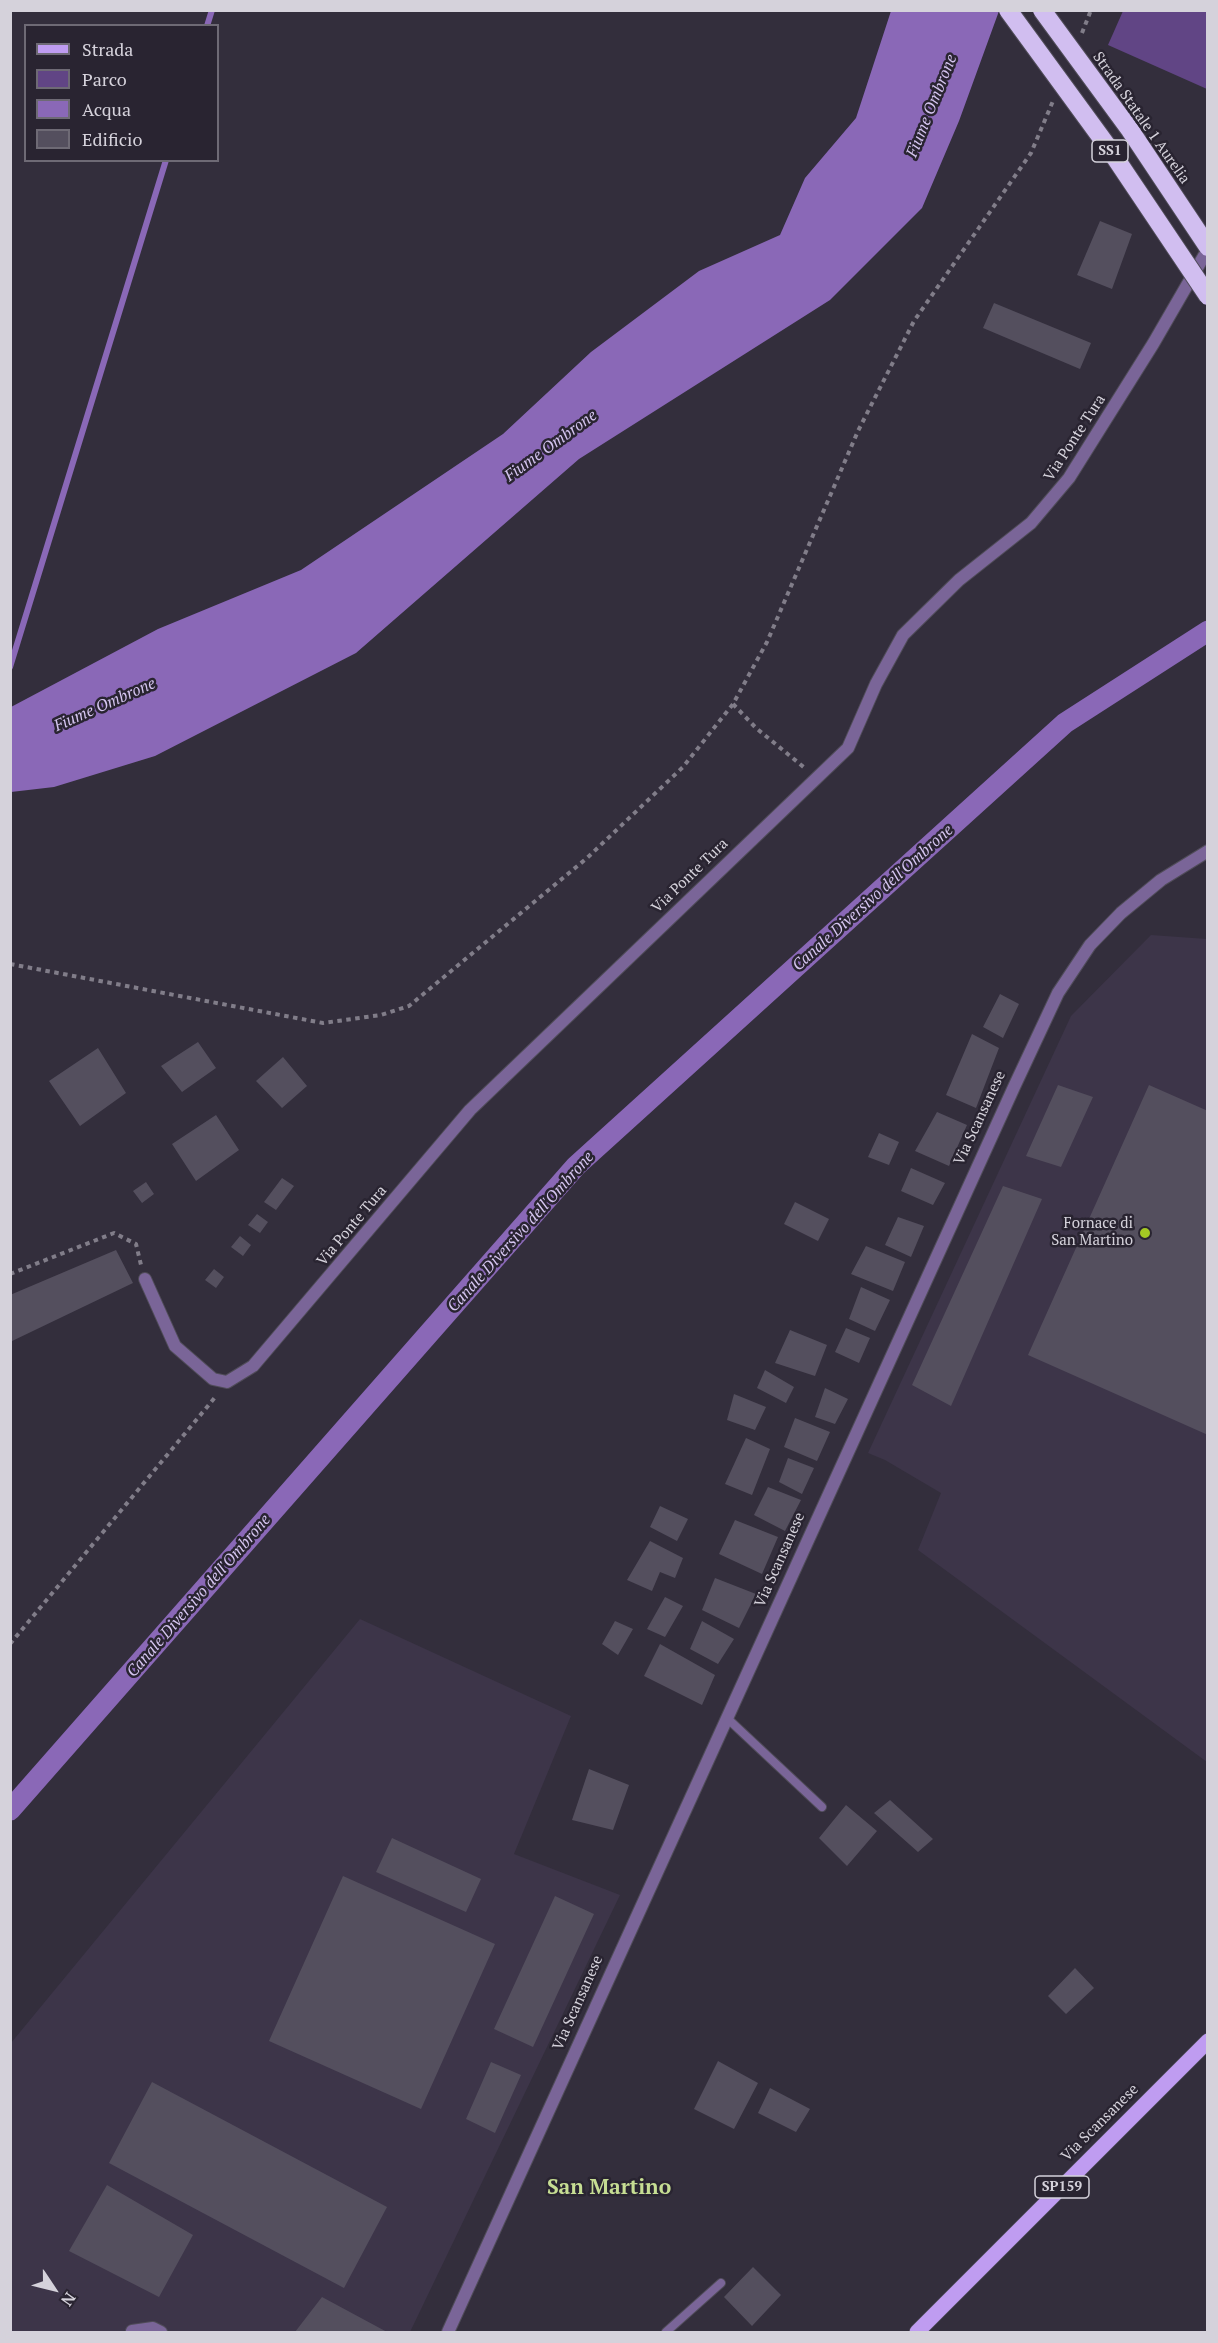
<!DOCTYPE html>
<html>
<head>
<meta charset="utf-8">
<style>
  body { margin:0 }
  #map { position:relative; width:1218px; height:2343px; overflow:hidden; background:#332e3c; font-family:"PT Serif",serif }
  canvas { display:block }
  .frame { position:absolute; inset:0; border:12px solid #d5d2db; pointer-events:none }
  .legend { position:absolute; left:24px; top:24px; width:195px; height:138px; box-sizing:border-box; background:#292431; border:2px solid #6e6a75; margin:0; padding:8px 10px; list-style:none; font-size:18px; color:#d5d2db }
  .legend li { display:flex; align-items:center; gap:12px; height:30px }
  .legend b { width:30px; border:2px solid #6e6a75 }
  .north { position:absolute; left:24px; top:2259px; width:60px; height:60px; -webkit-text-stroke:4px #292431; paint-order:stroke; rotate:125deg; font-size:16px; font-weight:700; line-height:24px; text-align:center; color:#d5d2db }
  .north::after { content:''; display:block; margin:auto; width:21px; height:27px; background:#d5d2db; clip-path:polygon(50% 0,100% 100%,50% 72%,0 100%) }
</style>
</head>
<body>
<div id="map">
<canvas width="1218" height="2343"></canvas>
<div class="frame"></div>
<ul class="legend">
<li><b style="height:8px;background:#bf9cf1"></b>Strada</li>
<li><b style="height:16px;background:#614585"></b>Parco</li>
<li><b style="height:16px;background:#8a68b7"></b>Acqua</li>
<li><b style="height:16px;background:#544f5e"></b>Edificio</li>
</ul>
<div class="north">N</div>
</div>
<script>
const g = document.querySelector('canvas').getContext('2d');
g.lineJoin = 'round';
function fill(path, color) {
  g.fillStyle = color;
  g.fill(path, 'evenodd');
}
function poly(rows) {
  const path = new Path2D();
  for (const r of rows) {
    path.moveTo(r[0], r[1]);
    for (let i = 2; i < r.length; i += 2) path.lineTo(r[i], r[i + 1]);
  }
  return path;
}
function trace(path, color, width, dash) {
  g.strokeStyle = color;
  g.lineWidth = width;
  g.lineCap = dash ? 'butt' : 'round';
  g.setLineDash(dash || []);
  g.stroke(path);
}
function write(font, color, halo, rows, align = 'center') {
  g.font = font + ' "PT Serif",serif';
  g.lineWidth = 5;
  g.setLineDash([]);
  g.textBaseline = 'middle';
  g.strokeStyle = halo;
  g.fillStyle = color;
  for (const [text, x, y, turn = 0] of rows) {
    g.save();
    g.translate(x, y);
    g.rotate((+turn || 0) * Math.PI / 180);
    g.textAlign = isNaN(turn) ? turn : align;
    if (halo) g.strokeText(text, 0, 0);
    g.fillText(text, 0, 0);
    g.restore();
  }
}
fill(poly([
  [1151,935,1207,939,1207,1762,918,1550,941,1493,885,1460,868,1453,1071,1016],
  [360,1619,571,1716,514,1854,620,1895,410,2332,11,2332,11,2043]
]), '#3d3549');
fill(poly([
  [1123,11,1207,11,1207,89,1108,45]
]), '#614585');
fill(poly([
  [891,11,999,11,959,121,922,208,830,300,579,459,356,653,155,756,54,787,11,792,11,707,158,629,301,570,503,434,591,352,699,271,780,235,805,178,856,118]
]), '#8a68b7');
trace(poly([
  [207,26,212,10],
  [10,667,166,160]
]), '#8a68b7', 6);
trace(poly([
  [10,1810,576,1166,1065,723,1208,631]
]), '#8a68b7', 21);
fill(poly([
  [1100,221,1132,234,1112,289,1077,275],
  [994,303,1091,343,1080,369,983,328],
  [1000,994,1019,1004,1003,1038,983,1027],
  [972,1034,999,1048,976,1108,946,1095],
  [198,1042,216,1068,182,1092,161,1066],
  [98,1048,126,1093,80,1126,49,1081],
  [283,1057,307,1086,282,1108,256,1081],
  [1058,1085,1093,1097,1061,1167,1026,1156],
  [1149,1085,1208,1111,1208,1435,1028,1355],
  [937,1112,967,1125,949,1166,915,1151],
  [216,1115,239,1150,196,1181,172,1144],
  [879,1133,899,1142,889,1165,868,1157],
  [911,1168,945,1183,933,1205,901,1191],
  [282,1178,294,1186,276,1210,264,1202],
  [146,1182,154,1194,142,1203,133,1191],
  [1003,1186,1042,1199,951,1406,912,1385],
  [795,1202,829,1219,818,1241,784,1224],
  [257,1214,268,1222,260,1233,248,1225],
  [898,1217,924,1226,911,1257,885,1245],
  [240,1236,251,1245,243,1256,231,1247],
  [866,1246,905,1262,893,1291,851,1274],
  [116,1250,133,1283,10,1342,10,1295],
  [214,1269,224,1277,216,1288,205,1280],
  [861,1287,890,1300,875,1331,849,1319],
  [846,1328,870,1338,859,1363,835,1352],
  [790,1330,827,1345,815,1376,775,1363],
  [765,1370,794,1387,786,1403,757,1388],
  [825,1388,848,1399,835,1424,815,1417],
  [734,1394,766,1407,755,1430,727,1420],
  [795,1418,830,1432,817,1461,784,1447],
  [746,1438,770,1449,752,1495,725,1484],
  [788,1458,814,1468,802,1494,779,1482],
  [768,1487,801,1500,785,1531,754,1515],
  [660,1506,688,1519,677,1541,650,1527],
  [735,1520,778,1537,762,1574,719,1554],
  [650,1541,683,1558,675,1578,660,1572,652,1591,627,1580],
  [715,1578,756,1594,739,1628,702,1610],
  [665,1597,683,1606,665,1637,647,1629],
  [615,1621,633,1629,618,1655,602,1644],
  [702,1621,734,1639,718,1664,690,1649],
  [660,1644,715,1675,702,1705,644,1676],
  [589,1769,629,1785,613,1830,572,1820],
  [890,1800,933,1839,918,1852,874,1813],
  [846,1805,877,1831,847,1866,819,1838],
  [392,1838,481,1879,466,1912,376,1872],
  [343,1876,495,1944,421,2109,269,2041],
  [555,1896,594,1914,533,2047,494,2029],
  [1075,1968,1094,1988,1066,2014,1048,1996],
  [718,2061,758,2083,734,2129,694,2109],
  [491,2062,521,2075,495,2133,466,2119],
  [152,2082,387,2207,344,2288,109,2163],
  [770,2088,810,2109,796,2132,758,2113],
  [107,2185,193,2235,159,2297,69,2251],
  [753,2267,781,2295,752,2326,724,2297],
  [322,2297,387,2332,295,2332]
]), '#544f5e');
const lane = poly([
  [728,1719,822,1807],
  [666,2332,721,2283]
]);
const street = poly([
  [145,1279,175,1346,213,1379,227,1382,253,1366,470,1110,848,748,876,684,903,635,959,580,1031,523,1069,478,1153,344,1208,249],
  [132,2331,153,2328,161,2332],
  [448,2332,1014,1087,1058,993,1090,945,1121,913,1161,880,1208,851]
]);
const primary = poly([
  [917,2332,1208,2041]
]);
trace(lane, '#504c59', 10);
trace(street, '#504c59', 14);
trace(primary, '#504c59', 16);
trace(poly([
  [1082,33,1091,10],
  [733,704,756,728,806,769],
  [10,964,323,1023,381,1015,409,1006,587,858,683,767,733,704,767,642,858,431,914,321,1031,153,1053,101],
  [10,1274,114,1233,136,1244,141,1265],
  [10,1644,217,1395]
]), '#817d89', 4, [4.5, 4.5]);
trace(lane, '#7a6598', 8);
trace(street, '#7a6598', 12);
trace(primary, '#bf9cf1', 15);
const highwayBridge = poly([
  [1008,10,1108,147,1208,296],
  [1042,10,1130,130,1208,247]
]);
trace(highwayBridge, '#504c59', 20, []);
trace(highwayBridge, '#d1bef0', 18);
for (const [x, y, r, color] of [
  [1145,1233,6,"#a4c824"]
]) {
  const dot = new Path2D();
  dot.arc(x, y, r, 0, 2 * Math.PI);
  g.fillStyle = color;
  g.fill(dot);
  trace(dot, '#292431', 2);
}
for (const [x, y, w] of [
  [1110,151,36],
  [1062,2187,54]
]) {
  const box = new Path2D();
  box.roundRect(x - w / 2, y - 11, w, 22, 4.5);
  g.fillStyle = '#292431';
  g.fill(box);
  trace(box, '#d5d2db', 1.5);
}
write('bold 14px', '#d5d2db', null, [
  ["SS1",1110,151],
  ["SP159",1062,2187]
]);
write('15px', '#d5d2db', '#292431', [
  ["Strada Statale 1 Aurelia",1141,118,55],
  ["Via Ponte Tura",1075,438,-57],
  ["Via Ponte Tura",690,876,-44],
  ["Via Scansanese",980,1118,-65],
  ["Via Ponte Tura",352,1226,-50],
  ["Via Scansanese",780,1560,-66],
  ["Via Scansanese",578,2003,-66],
  ["Via Scansanese",1100,2123,-45]
]);
write('15px', '#d5d2db', '#292431', [
  ["Fornace di",1133,1224],
  ["San Martino",1133,1241]
], 'right');
write('italic 16px', '#d5c5f0', '#292431', [
  ["Fiume Ombrone",932,106,-68],
  ["Fiume Ombrone",551,446,-36],
  ["Fiume Ombrone",105,705,-24],
  ["Canale Diversivo dell'Ombrone",873,898,-42],
  ["Canale Diversivo dell'Ombrone",521,1232,-48],
  ["Canale Diversivo dell'Ombrone",199,1596,-49]
]);
write('bold 21px', '#c6dd93', '#292431', [
  ["San Martino",609,2188]
]);
</script>
</body>
</html>
